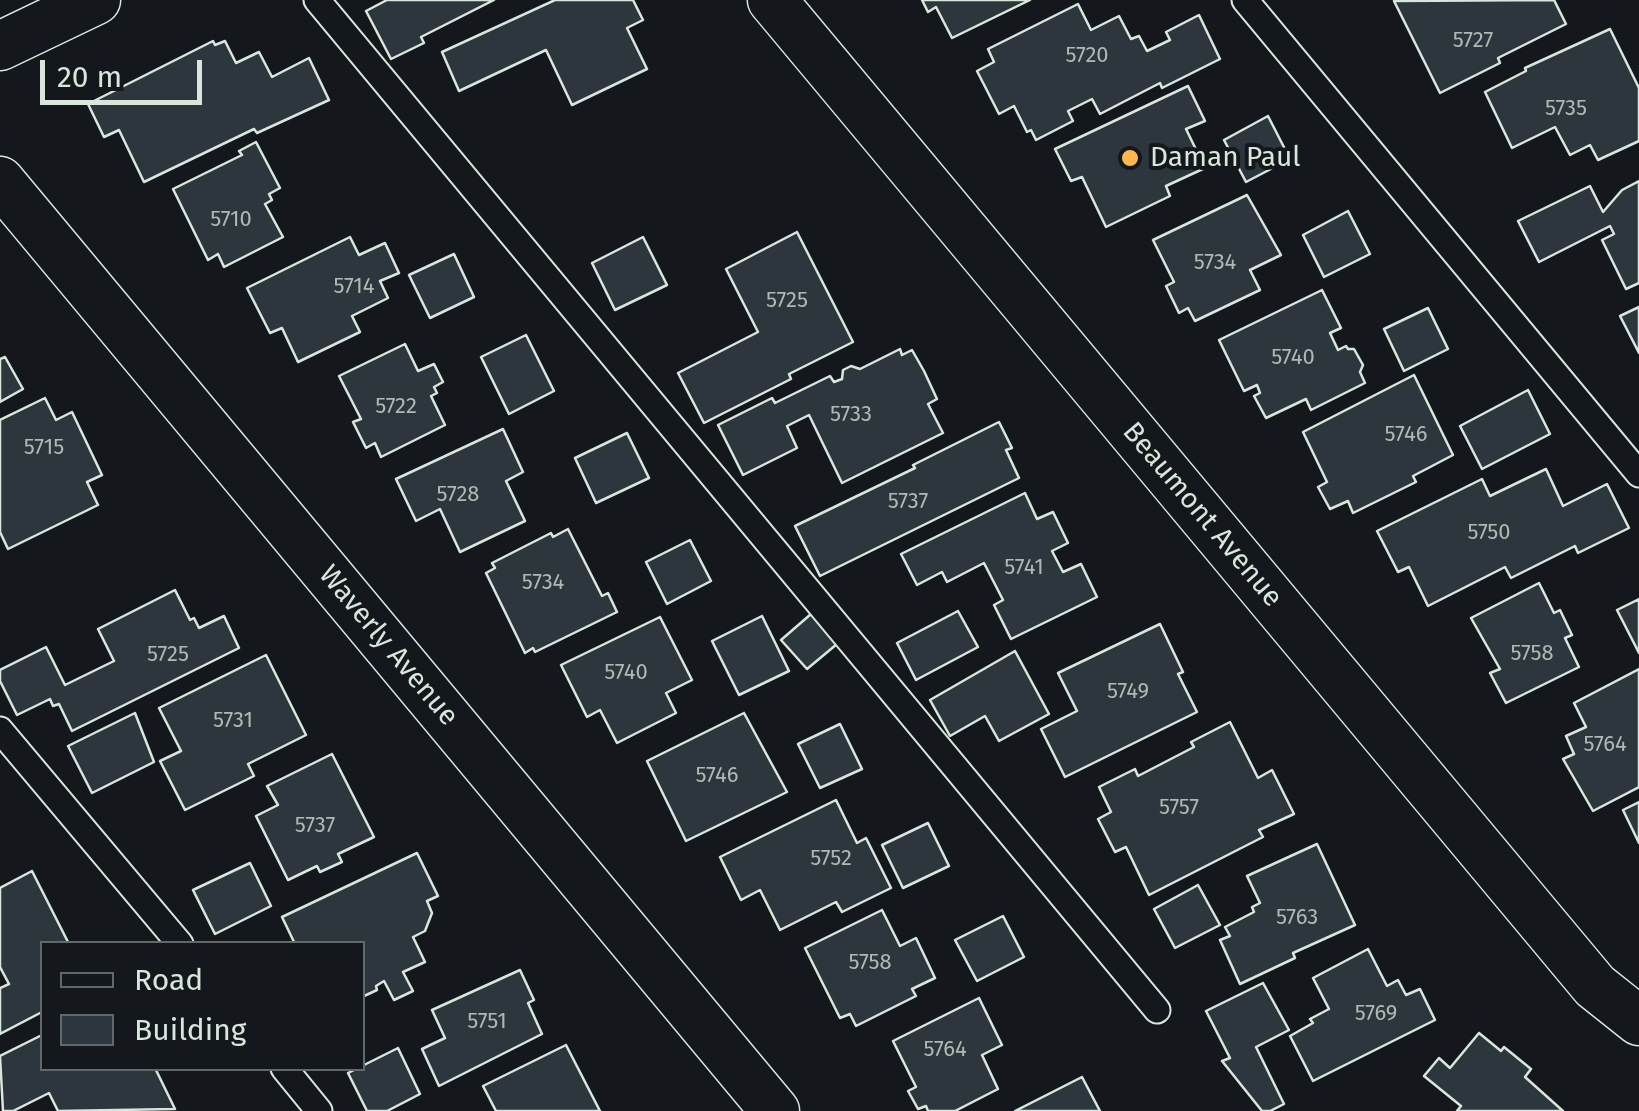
<!DOCTYPE html>
<html>
<head>
<meta charset="utf-8">
<style>
  body { margin:0 }
  #map { position:relative; width:1639px; height:1111px; overflow:hidden; background:#14181c; font-family:"Fira Sans",sans-serif }
  canvas { display:block }
  .legend { position:absolute; left:40px; top:941px; width:325px; height:130px; box-sizing:border-box; background:#14181c; border:2px solid #626a69; margin:0; padding:12px 18px; list-style:none; font-size:30px; color:#d8e6dc }
  .legend li { display:flex; align-items:center; gap:20px; height:50px }
  .legend b { width:50px; border:2px solid #626a69 }
  .scale { position:absolute; left:40px; top:60px; width:162px; height:45px; box-sizing:border-box; border:5px solid #d8e6dc; border-top:0; padding-left:12px; font-size:30px; line-height:35px; white-space:nowrap; color:#d8e6dc; -webkit-text-stroke:8px #14181c; paint-order:stroke }
</style>
</head>
<body>
<div id="map">
<canvas width="1639" height="1111"></canvas>
<ul class="legend">
<li><b style="height:12px;background:#14181c"></b>Road</li>
<li><b style="height:28px;background:#2c363c"></b>Building</li>
</ul>
<div class="scale">20 m</div>
</div>
<script>
const g = document.querySelector('canvas').getContext('2d');
g.lineJoin = 'round';
function fill(path, color) {
  g.fillStyle = color;
  g.fill(path, 'evenodd');
}
function poly(rows) {
  const path = new Path2D();
  for (const r of rows) {
    path.moveTo(r[0], r[1]);
    for (let i = 2; i < r.length; i += 2) path.lineTo(r[i], r[i + 1]);
  }
  return path;
}
function trace(path, color, width, dash) {
  g.strokeStyle = color;
  g.lineWidth = width;
  g.lineCap = dash ? 'butt' : 'round';
  g.setLineDash(dash || []);
  g.stroke(path);
}
function write(font, color, halo, rows, align = 'center') {
  g.font = font + ' "Fira Sans",sans-serif';
  g.lineWidth = 8;
  g.setLineDash([]);
  g.textBaseline = 'middle';
  g.strokeStyle = halo;
  g.fillStyle = color;
  for (const [text, x, y, turn = 0] of rows) {
    g.save();
    g.translate(x, y);
    g.rotate((+turn || 0) * Math.PI / 180);
    g.textAlign = isNaN(turn) ? turn : align;
    if (halo) g.strokeText(text, 0, 0);
    g.fillText(text, 0, 0);
    g.restore();
  }
}
const building = poly([
  [387,0,494,0,421,37,424,43,391,59,366,11,387,0],
  [555,0,633,0,643,20,627,28,647,69,572,105,546,50,459,91,442,52,555,0],
  [922,0,1030,0,952,38,936,7,928,12,922,0],
  [1554,0,1566,24,1498,58,1500,63,1440,93,1394,1,1554,0],
  [1078,4,1091,30,1119,16,1131,39,1139,36,1147,51,1170,40,1166,32,1199,15,1220,59,1162,88,1160,83,1100,114,1092,99,1068,111,1073,121,1036,140,1031,130,1027,132,1014,106,999,114,977,71,994,62,988,49,1078,4],
  [1610,29,1639,88,1639,141,1598,160,1590,145,1570,155,1555,127,1512,148,1485,92,1526,71,1525,68,1610,29],
  [213,41,215,45,225,41,236,63,259,52,272,77,309,58,329,100,257,133,254,129,144,182,119,130,104,137,88,104,213,41],
  [1188,86,1205,121,1186,129,1205,168,1166,186,1170,196,1106,227,1082,177,1071,181,1055,149,1188,86],
  [1268,116,1290,159,1246,182,1224,140,1268,116],
  [256,142,280,188,269,194,272,200,265,204,283,237,224,267,218,254,208,260,173,189,242,155,239,151,256,142],
  [1639,181,1639,283,1626,289,1602,240,1614,234,1610,226,1539,262,1518,221,1590,186,1603,212,1622,190,1639,181],
  [1247,195,1281,255,1250,270,1260,290,1195,321,1188,308,1179,313,1166,286,1174,282,1153,240,1247,195],
  [1348,211,1370,254,1324,277,1303,235,1348,211],
  [797,232,853,342,789,374,791,379,704,423,678,373,758,332,726,269,797,232],
  [350,237,359,255,385,243,399,273,380,281,388,298,352,316,360,332,298,362,282,328,270,333,247,288,350,237],
  [643,237,667,285,615,310,592,263,643,237],
  [454,254,474,297,430,318,409,275,454,254],
  [1322,290,1341,328,1330,333,1338,350,1346,346,1348,349,1354,349,1363,365,1360,372,1365,383,1311,410,1306,399,1266,418,1254,396,1260,393,1257,385,1244,391,1219,340,1322,290],
  [1639,307,1639,353,1620,316,1639,307],
  [1428,308,1448,349,1404,371,1384,329,1428,308],
  [526,335,554,391,509,414,481,357,526,335],
  [405,344,418,371,434,364,443,382,434,387,437,393,431,396,445,425,381,457,375,443,366,448,353,422,361,419,339,376,405,344],
  [900,349,902,355,912,350,924,371,937,399,928,404,943,433,842,483,809,415,787,426,797,448,743,475,718,425,772,398,775,403,830,376,834,382,842,379,843,370,851,366,860,369,900,349],
  [5,357,23,389,0,402,0,359,5,357],
  [1414,375,1453,455,1413,476,1416,482,1353,513,1348,501,1330,509,1318,487,1327,482,1303,432,1414,375],
  [1528,390,1550,434,1482,469,1460,426,1528,390],
  [45,398,56,420,72,412,102,475,87,482,98,505,8,549,0,532,0,420,45,398],
  [999,422,1012,448,1006,450,1019,478,820,576,795,526,915,468,913,465,999,422],
  [503,429,523,472,506,481,525,521,460,552,440,509,416,521,396,479,503,429],
  [627,433,649,478,596,503,575,458,627,433],
  [1546,469,1563,506,1607,484,1629,528,1578,553,1575,546,1511,578,1505,567,1428,606,1409,567,1398,572,1377,531,1482,479,1490,496,1546,469],
  [1025,493,1037,519,1053,512,1068,543,1052,551,1063,572,1081,564,1097,597,1011,639,994,605,1003,600,984,563,947,582,942,572,917,585,901,554,1025,493],
  [568,529,602,596,608,593,617,612,535,652,533,648,525,653,486,573,495,568,492,563,551,533,553,537,568,529],
  [690,540,711,581,667,604,646,562,690,540],
  [1539,583,1554,613,1560,610,1572,635,1565,638,1579,667,1506,703,1490,673,1500,669,1471,618,1539,583],
  [175,590,190,620,194,618,199,628,224,616,239,648,72,731,59,704,53,706,50,699,17,715,0,681,0,670,46,647,65,685,114,661,98,629,175,590],
  [1639,599,1639,653,1617,610,1639,599],
  [958,611,978,647,916,680,897,643,958,611],
  [811,614,837,644,807,669,781,640,811,614],
  [762,616,789,671,739,695,712,641,762,616],
  [660,617,692,680,666,693,676,713,617,743,600,710,587,717,561,665,660,617],
  [1160,624,1183,672,1178,674,1197,712,1065,777,1041,729,1077,711,1058,673,1160,624],
  [1015,651,1049,714,999,741,985,716,950,736,930,700,1015,651],
  [266,655,306,735,248,764,254,776,185,810,160,761,181,751,159,708,266,655],
  [1639,669,1639,787,1593,811,1563,759,1574,754,1566,736,1586,727,1574,703,1639,669],
  [135,713,154,762,92,793,68,746,135,713],
  [744,713,787,792,686,841,647,761,744,713],
  [1230,722,1258,778,1272,770,1294,814,1259,830,1263,837,1149,895,1126,847,1115,852,1098,819,1111,812,1099,787,1135,769,1138,776,1194,747,1191,742,1230,722],
  [840,724,862,769,820,788,798,744,840,724],
  [332,754,374,837,338,854,342,862,320,872,317,866,288,880,256,816,278,805,267,786,332,754],
  [836,800,857,843,866,838,891,888,842,912,836,902,780,930,760,890,741,900,720,857,836,800],
  [1639,802,1639,843,1623,810,1639,802],
  [928,823,949,866,903,888,882,845,928,823],
  [1317,844,1355,925,1293,953,1295,958,1240,984,1220,940,1230,936,1225,927,1254,912,1252,907,1260,903,1247,876,1317,844],
  [417,853,438,896,427,901,432,913,425,931,413,937,425,962,403,972,413,991,394,1000,384,981,376,986,377,990,362,997,362,944,295,944,282,917,417,853],
  [250,863,271,906,215,934,193,890,250,863],
  [32,871,69,944,42,944,42,1012,0,1034,0,988,9,984,0,967,0,888,32,871],
  [1198,885,1220,925,1175,948,1154,909,1198,885],
  [882,910,900,946,916,938,935,978,912,989,916,996,856,1026,850,1014,840,1018,805,948,882,910],
  [1003,916,1024,957,977,981,955,940,1003,916],
  [1368,949,1387,986,1398,980,1406,995,1420,989,1435,1020,1313,1081,1290,1036,1313,1023,1310,1019,1329,1009,1313,978,1368,949],
  [520,970,534,1000,528,1003,542,1034,439,1086,422,1049,445,1038,432,1010,520,970],
  [1263,983,1289,1030,1256,1047,1284,1104,1270,1111,1262,1111,1222,1061,1230,1058,1206,1011,1263,983],
  [979,998,1002,1045,982,1055,998,1089,955,1111,928,1111,926,1106,918,1109,908,1091,916,1087,893,1041,979,998],
  [1479,1033,1501,1051,1504,1047,1531,1069,1525,1077,1563,1111,1457,1111,1461,1106,1424,1076,1439,1058,1450,1068,1479,1033],
  [42,1035,42,1068,155,1068,175,1109,58,1111,49,1093,13,1111,3,1111,0,1056,42,1035],
  [566,1045,600,1111,496,1111,483,1086,566,1045],
  [398,1048,420,1094,387,1111,367,1111,348,1073,398,1048],
  [1082,1077,1100,1111,1015,1111,1082,1077]
]);
fill(building, '#2c363c');
trace(building, '#d8e6dc', 2.5);
const lane = poly([
  [317,0,1157,1010],
  [1245,0,1639,474],
  [0,730,180,944],
  [284,1068,319,1111]
]);
const street = poly([
  [772,0,1595,986,1639,1021],
  [0,46,96,0],
  [0,181,775,1111]
]);
trace(lane, '#d8e6dc', 29);
trace(street, '#d8e6dc', 51);
trace(lane, '#14181c', 25);
trace(street, '#14181c', 48);
for (const [x, y, r, color] of [
  [1130,158,10,"#ffb74d"]
]) {
  const dot = new Path2D();
  dot.arc(x, y, r, 0, 2 * Math.PI);
  g.fillStyle = color;
  g.fill(dot);
  trace(dot, '#14181c', 4);
}
write('22px', '#adbab4', null, [
  ["5727",1473,41],
  ["5720",1087,56],
  ["5735",1566,109],
  ["5710",231,220],
  ["5734",1215,263],
  ["5714",354,287],
  ["5725",787,301],
  ["5740",1293,358],
  ["5722",396,407],
  ["5733",851,415],
  ["5746",1406,435],
  ["5715",44,448],
  ["5728",458,495],
  ["5737",908,502],
  ["5750",1489,533],
  ["5741",1024,568],
  ["5734",543,583],
  ["5758",1532,654],
  ["5725",168,655],
  ["5740",626,673],
  ["5749",1128,692],
  ["5731",233,721],
  ["5764",1605,745],
  ["5746",717,776],
  ["5757",1179,808],
  ["5737",315,826],
  ["5752",831,859],
  ["5763",1297,918],
  ["5758",870,963],
  ["5769",1376,1014],
  ["5751",487,1022],
  ["5764",945,1050]
]);
write('28px', '#d8e6dc', '#14181c', [
  ["Daman Paul",1150,158]
], 'left');
write('28px', '#d8e6dc', '#14181c', [
  ["Beaumont Avenue",1202,515,50],
  ["Waverly Avenue",388,646,50]
]);
</script>
</body>
</html>
